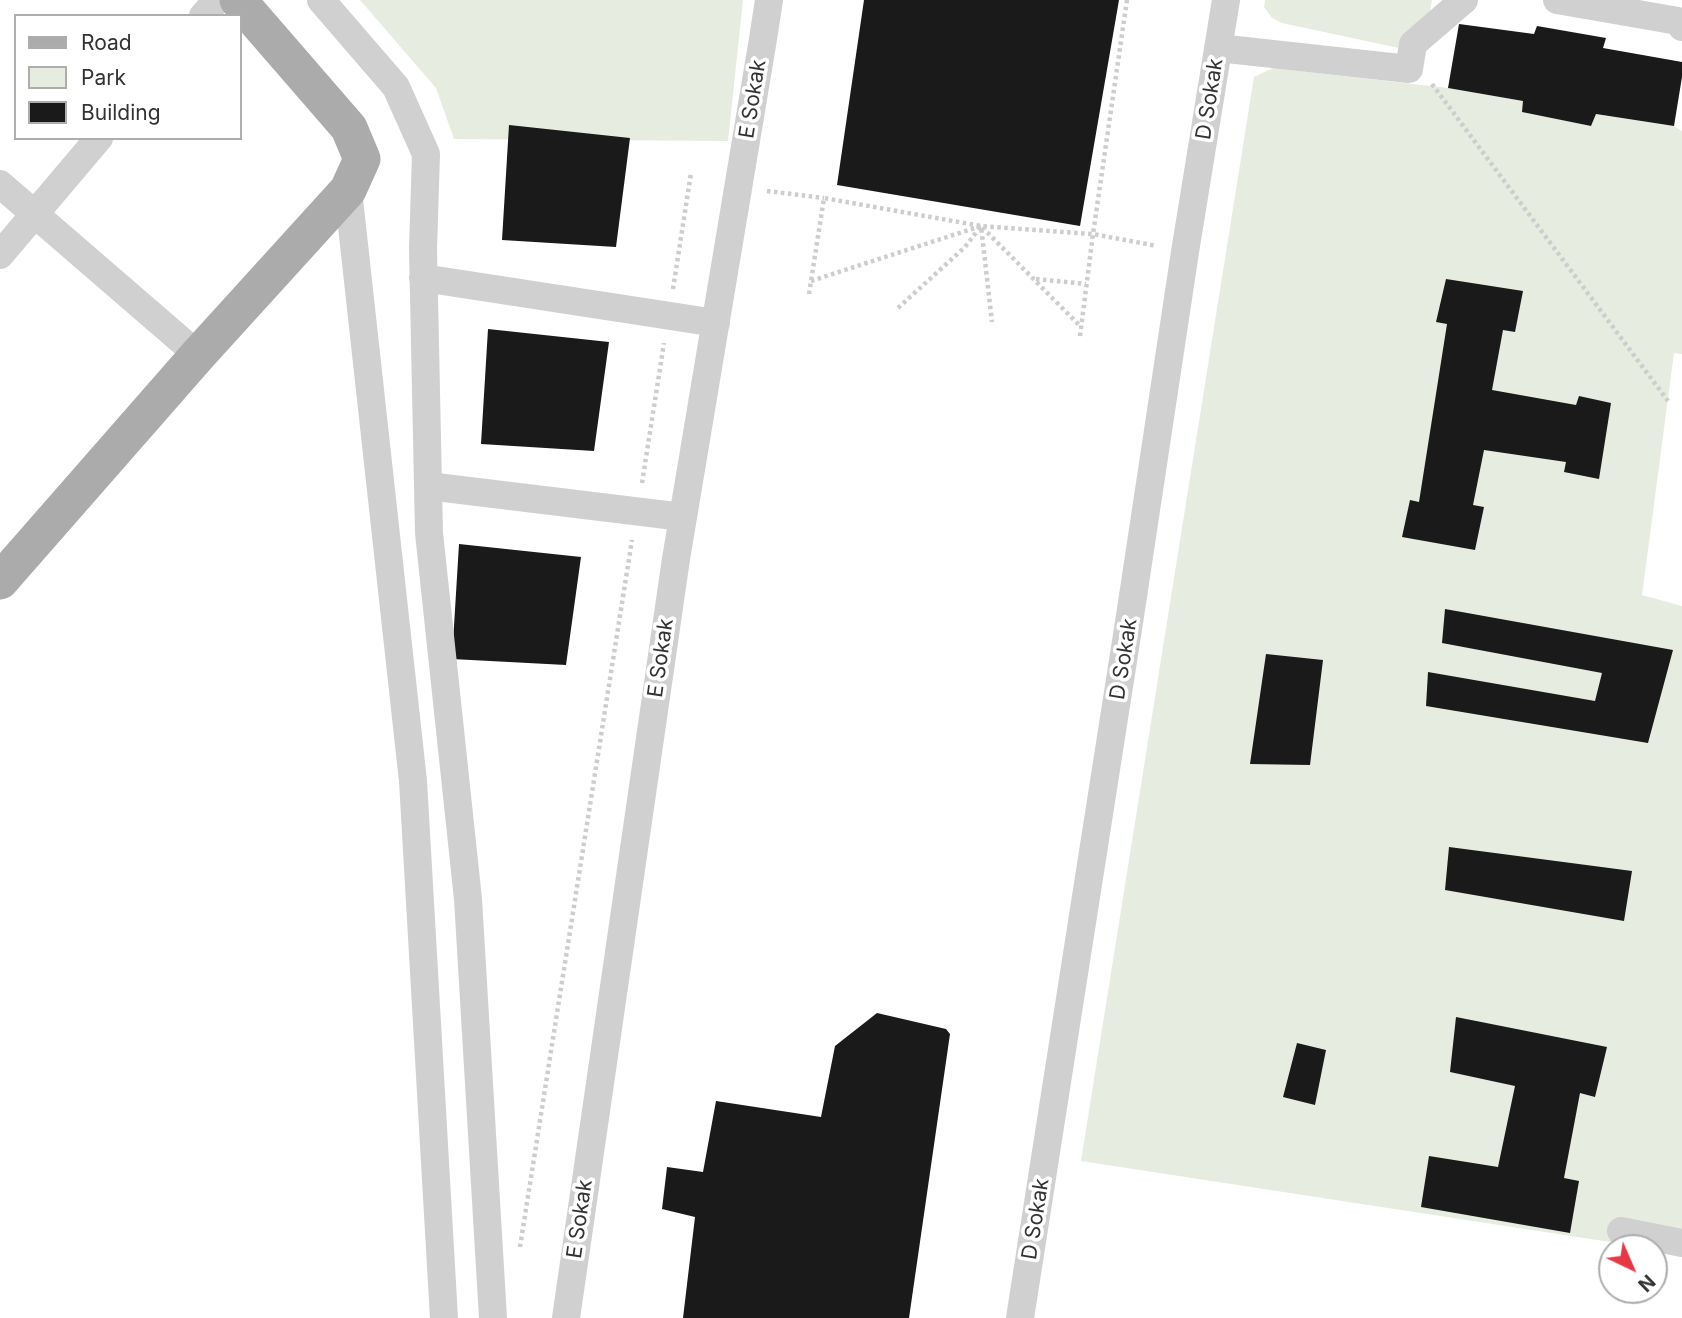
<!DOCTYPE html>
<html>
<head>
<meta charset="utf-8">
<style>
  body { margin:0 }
  #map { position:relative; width:1682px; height:1318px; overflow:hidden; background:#fff; font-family:Inter,sans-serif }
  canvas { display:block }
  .legend { position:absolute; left:14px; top:14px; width:228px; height:126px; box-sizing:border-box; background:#fff; border:2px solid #adadad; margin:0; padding:9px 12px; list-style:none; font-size:21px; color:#333 }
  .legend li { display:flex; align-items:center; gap:14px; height:35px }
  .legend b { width:35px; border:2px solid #adadad }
  .north { position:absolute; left:1598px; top:1234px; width:70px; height:70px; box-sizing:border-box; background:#fff; border:2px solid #adadad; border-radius:50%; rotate:136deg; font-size:19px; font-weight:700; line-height:28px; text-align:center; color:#333 }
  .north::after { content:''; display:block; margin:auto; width:24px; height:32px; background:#e63946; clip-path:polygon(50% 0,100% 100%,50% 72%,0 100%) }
</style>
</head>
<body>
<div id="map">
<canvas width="1682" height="1318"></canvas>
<ul class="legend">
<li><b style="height:9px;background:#ababab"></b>Road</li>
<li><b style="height:19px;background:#e6ecdf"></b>Park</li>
<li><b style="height:19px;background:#1a1a1a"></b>Building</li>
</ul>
<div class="north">N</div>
</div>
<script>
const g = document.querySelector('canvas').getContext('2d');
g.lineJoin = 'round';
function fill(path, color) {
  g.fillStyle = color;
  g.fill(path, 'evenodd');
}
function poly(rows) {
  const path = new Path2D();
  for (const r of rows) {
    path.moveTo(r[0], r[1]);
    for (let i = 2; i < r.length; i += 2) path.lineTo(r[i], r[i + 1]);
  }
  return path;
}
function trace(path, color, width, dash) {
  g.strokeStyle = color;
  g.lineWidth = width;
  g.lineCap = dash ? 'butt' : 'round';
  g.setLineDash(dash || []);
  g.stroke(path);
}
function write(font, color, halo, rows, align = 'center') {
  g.font = font + ' Inter,sans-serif';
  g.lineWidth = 7;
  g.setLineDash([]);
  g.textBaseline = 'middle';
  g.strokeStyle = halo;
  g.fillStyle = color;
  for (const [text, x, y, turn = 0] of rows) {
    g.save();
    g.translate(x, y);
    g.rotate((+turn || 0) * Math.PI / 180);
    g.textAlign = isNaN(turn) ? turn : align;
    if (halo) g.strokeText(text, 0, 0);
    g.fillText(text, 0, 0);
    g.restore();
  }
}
fill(poly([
  [360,0,743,0,728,141,454,139,436,88],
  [1265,0,1432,0,1430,12,1399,48,1282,23,1272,18,1264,7],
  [1273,68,1448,88,1523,101,1523,112,1591,126,1596,114,1674,126,1682,131,1682,354,1674,353,1642,595,1682,606,1682,1253,1081,1161,1254,77]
]), '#e6ecdf');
fill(poly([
  [864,0,1119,0,1080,226,837,185],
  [1459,24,1534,34,1537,26,1606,38,1603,48,1682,62,1682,77,1674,126,1596,114,1591,126,1522,112,1523,101,1448,88],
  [509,125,630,138,616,247,502,240],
  [1446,279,1523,291,1515,332,1503,330,1492,390,1576,405,1579,396,1611,403,1599,479,1564,472,1566,462,1484,450,1473,505,1484,507,1475,550,1402,537,1410,500,1419,502,1447,324,1436,322],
  [488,329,609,342,594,451,481,444],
  [459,544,581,557,566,665,452,659],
  [1445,609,1673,650,1648,743,1426,706,1428,672,1595,701,1602,673,1442,643],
  [1266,654,1323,660,1310,765,1250,764],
  [1449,847,1632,871,1624,921,1445,890],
  [877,1013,946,1029,950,1034,909,1318,683,1318,695,1217,662,1209,667,1167,703,1172,716,1101,821,1117,835,1046],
  [1456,1017,1607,1047,1595,1097,1580,1093,1564,1178,1579,1181,1570,1233,1421,1207,1429,1156,1498,1167,1515,1086,1450,1072],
  [1297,1043,1326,1050,1315,1105,1283,1097]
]), '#1a1a1a');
trace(poly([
  [1432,84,1668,401],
  [767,191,824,198],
  [1036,279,1086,284],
  [811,281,981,226,992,322],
  [673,289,691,173],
  [809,294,824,198,981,226,1093,234,1157,246],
  [898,308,965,247,981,226,1081,327],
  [1080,336,1093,234,1127,0],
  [642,483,664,343],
  [520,1247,632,540]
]), '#cdcdcd', 4.5, [3.5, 3.5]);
trace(poly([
  [321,0,396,87,426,154,423,249,429,533,468,899,493,1318],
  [1557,0,1678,21,1682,27],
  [203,16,217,0],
  [1218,48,1409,69,1413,44,1464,0],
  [0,184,198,355],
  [348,190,413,781,444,1318],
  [0,255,99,138],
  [423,278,716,323],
  [428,486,683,517],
  [1621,1231,1682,1243],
  [566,1318,676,559,763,39,769,0],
  [1020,1318,1130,616,1185,252,1226,0]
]), '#d0d0d0', 28);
trace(poly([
  [0,581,198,355,348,190,362,159,349,128,238,0]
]), '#ababab', 37);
write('21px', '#333', '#fff', [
  ["E Sokak",753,99,-81],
  ["D Sokak",1210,99,-81],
  ["E Sokak",661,658,-82],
  ["D Sokak",1124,659,-81],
  ["E Sokak",580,1219,-82],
  ["D Sokak",1036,1219,-81]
]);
</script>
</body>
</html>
